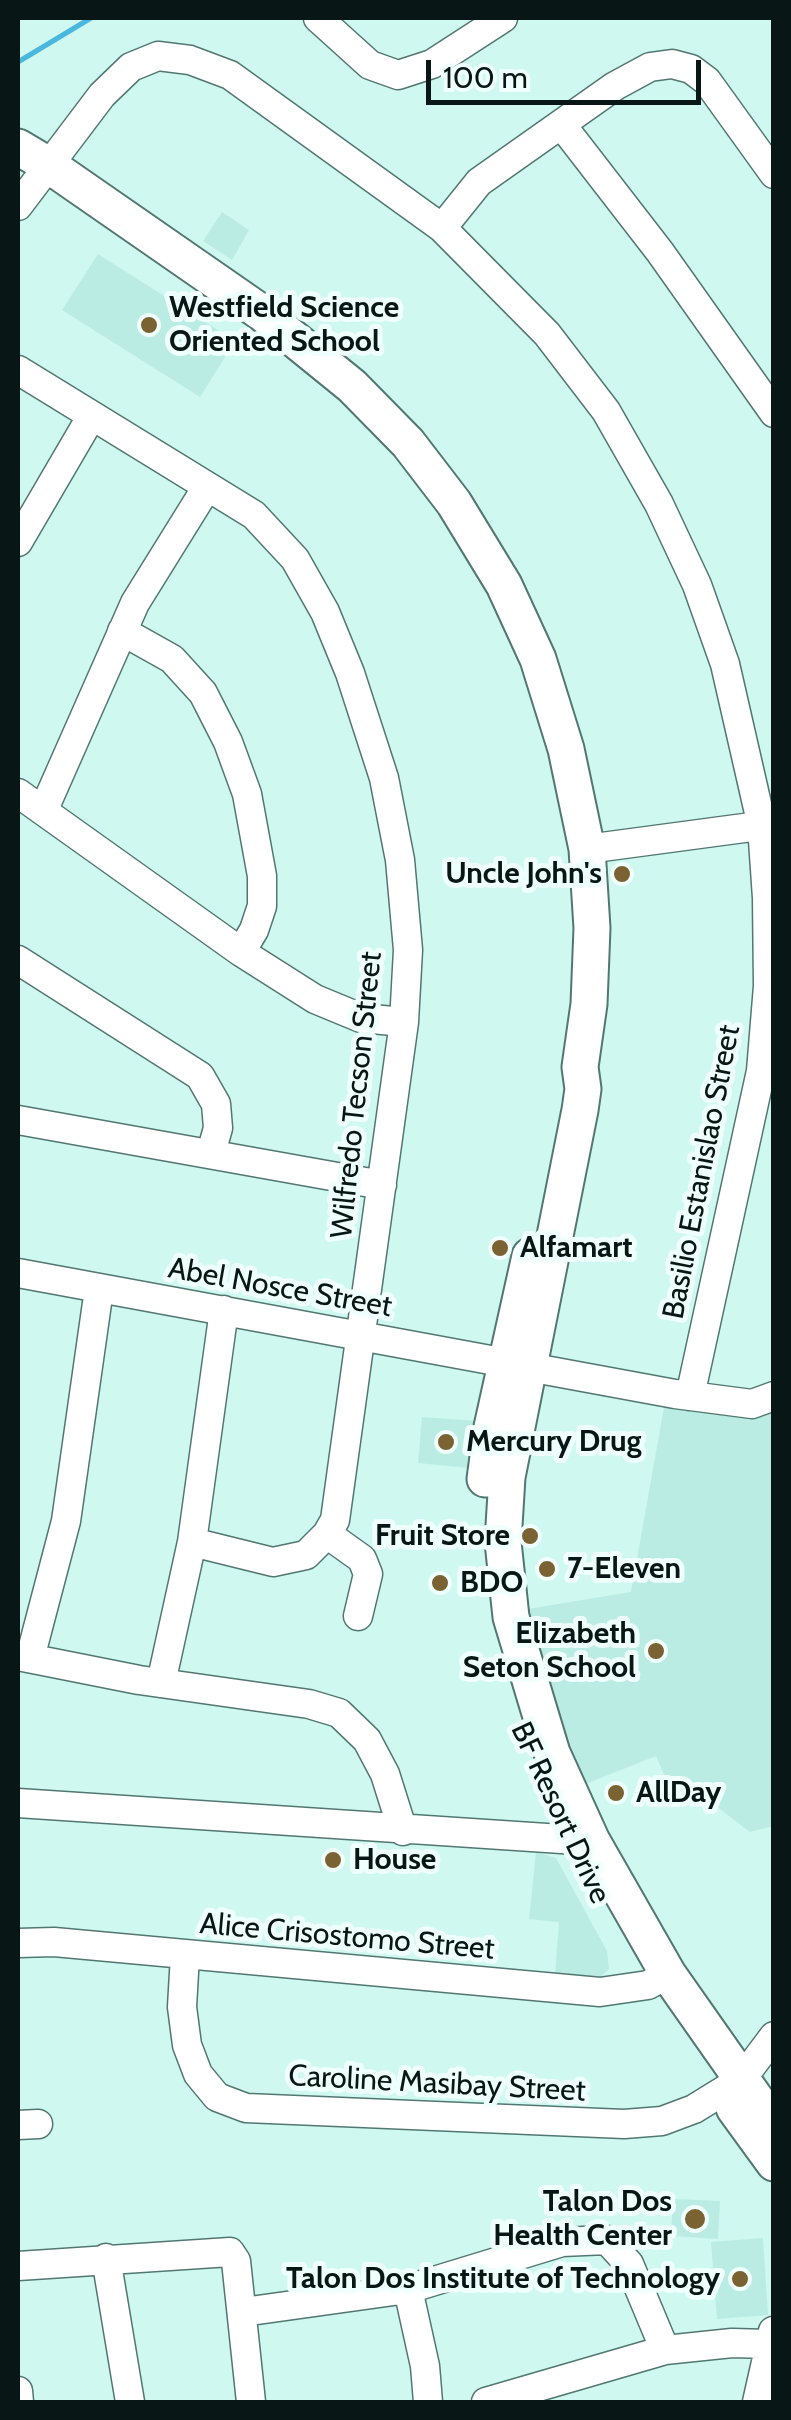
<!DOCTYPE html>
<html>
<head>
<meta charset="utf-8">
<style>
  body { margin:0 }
  #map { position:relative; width:791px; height:2420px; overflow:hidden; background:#cff8f1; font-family:Cabin,sans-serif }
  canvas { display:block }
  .frame { position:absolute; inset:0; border:20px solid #081715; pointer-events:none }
  .scale { position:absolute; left:426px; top:60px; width:275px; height:45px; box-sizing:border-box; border:5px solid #081715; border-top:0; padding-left:12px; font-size:30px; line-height:35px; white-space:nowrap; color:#081715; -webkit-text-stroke:8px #effffc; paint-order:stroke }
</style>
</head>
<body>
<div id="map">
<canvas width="791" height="2420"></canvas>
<div class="frame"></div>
<div class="scale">100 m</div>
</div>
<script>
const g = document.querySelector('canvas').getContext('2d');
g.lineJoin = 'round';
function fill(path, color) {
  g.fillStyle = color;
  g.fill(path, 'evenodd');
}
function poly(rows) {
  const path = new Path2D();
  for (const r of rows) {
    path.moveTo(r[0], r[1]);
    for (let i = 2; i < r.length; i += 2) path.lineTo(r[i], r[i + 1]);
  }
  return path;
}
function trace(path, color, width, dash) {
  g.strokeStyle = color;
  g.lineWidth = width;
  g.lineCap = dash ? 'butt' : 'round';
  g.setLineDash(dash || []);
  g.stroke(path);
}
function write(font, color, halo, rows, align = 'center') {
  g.font = font + ' Cabin,sans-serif';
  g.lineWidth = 10;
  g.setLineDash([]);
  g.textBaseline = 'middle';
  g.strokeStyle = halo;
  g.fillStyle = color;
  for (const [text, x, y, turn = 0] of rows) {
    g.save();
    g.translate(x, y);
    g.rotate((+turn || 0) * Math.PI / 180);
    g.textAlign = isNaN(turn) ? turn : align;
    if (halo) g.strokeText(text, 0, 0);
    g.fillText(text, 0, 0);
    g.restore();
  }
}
fill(poly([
  [222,212,249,230,232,260,203,241],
  [98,254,235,341,200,397,62,310],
  [665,1402,755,1418,773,1410,773,1826,750,1832,708,1800,676,1802,656,1756,583,1785,548,1692,528,1609,631,1592],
  [422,1417,476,1421,468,1468,418,1463],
  [536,1852,556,1858,607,1951,609,1969,599,1978,555,1975,559,1922,529,1919],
  [673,2199,720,2201,718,2239,671,2236],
  [763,2238,768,2315,717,2319,711,2242]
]), '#baece4');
trace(poly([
  [18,62,91,18]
]), '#4ab7df', 5);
const minor = poly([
  [318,18,370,65,398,75,432,64,503,18],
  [561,124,660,252,774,413],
  [18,206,102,95,131,67,158,56,190,60,230,75,442,228,547,334,606,411,659,504,697,585,725,664,762,826,767,898,768,986,761,1071,690,1396],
  [442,228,479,182,615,86,650,67,672,64,691,69,707,81,774,174],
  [18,370,254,515,295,559,325,612,350,673,384,778,400,860,408,950,404,1022,335,1520,327,1534,306,1555,273,1562,192,1542],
  [18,542,91,417],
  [122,631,172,659,203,693,228,742,247,794,262,876,262,906,254,930,241,952],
  [18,793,241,952,315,999,361,1018,404,1022],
  [44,809,135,603,207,487],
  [587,849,774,824],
  [18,960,200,1076,216,1104,218,1128,211,1153],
  [18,1120,382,1185],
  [18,1273,675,1394,752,1404,774,1396],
  [327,1534,362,1559,368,1574,358,1616],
  [18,1656,139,1680,309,1704,339,1713,367,1740,385,1774,403,1831],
  [30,1658,66,1521,99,1289],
  [161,1683,192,1542,224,1310],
  [18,1803,592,1841],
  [18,1943,54,1942,600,1992,648,1985,668,1974],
  [185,1955,182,2007,187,2045,198,2074,217,2097,246,2108,624,2124,662,2121,694,2109,741,2080,774,2036],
  [18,2125,38,2124],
  [106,2258,130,2402],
  [18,2266,230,2252,236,2261,251,2402],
  [408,2289,425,2366,428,2402],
  [243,2312,408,2289,562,2242,607,2240,629,2264,665,2350],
  [18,2391,19,2402],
  [486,2402,665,2350,732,2343,769,2344],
  [757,2402,773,2331]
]);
const major = poly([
  [18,147,50,166,262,313,352,386,408,443,454,503,504,585,538,659,566,749,587,849,592,928,589,1004,580,1067,583,1089,580,1110,507,1477,503,1542,511,1617,552,1753,592,1841,668,1974,774,2125],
  [485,1479,492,1427,530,1256],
  [734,2108,774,2163]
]);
trace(minor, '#527771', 31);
trace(major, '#527771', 39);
trace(minor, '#fff', 28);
trace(major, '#fff', 35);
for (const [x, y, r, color] of [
  [149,325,10,"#7a6232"],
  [622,874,10,"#7a6232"],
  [500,1248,10,"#7a6232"],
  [446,1442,10,"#7a6232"],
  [530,1536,10,"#7a6232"],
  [547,1569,10,"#7a6232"],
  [440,1583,10,"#7a6232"],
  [656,1651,10,"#7a6232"],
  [616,1793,10,"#7a6232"],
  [333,1860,10,"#7a6232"],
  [695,2219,12,"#7a6232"],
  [740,2279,10,"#7a6232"]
]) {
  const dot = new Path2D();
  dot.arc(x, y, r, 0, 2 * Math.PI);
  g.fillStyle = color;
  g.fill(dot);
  trace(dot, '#effffc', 4);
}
write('bold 30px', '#081715', '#effffc', [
  ["Westfield Science",169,308],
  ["Oriented School",169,342],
  ["Uncle John's",602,874,"right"],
  ["Alfamart",520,1248],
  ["Mercury Drug",466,1442],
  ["Fruit Store",510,1536,"right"],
  ["7-Eleven",567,1569],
  ["BDO",460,1583],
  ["Elizabeth",636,1634,"right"],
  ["Seton School",636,1668,"right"],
  ["AllDay",636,1793],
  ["House",353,1860],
  ["Talon Dos",672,2202,"right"],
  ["Health Center",672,2236,"right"],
  ["Talon Dos Institute of Technology",720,2279,"right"]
], 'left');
write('30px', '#081715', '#effffc', [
  ["Wilfredo Tecson Street",357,1095,-84],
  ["Basilio Estanislao Street",702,1172,-79],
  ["Abel Nosce Street",280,1288,10],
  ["BF Resort Drive",560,1813,65],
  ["Alice Crisostomo Street",347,1937,5],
  ["Caroline Masibay Street",437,2084,3]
]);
</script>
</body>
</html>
